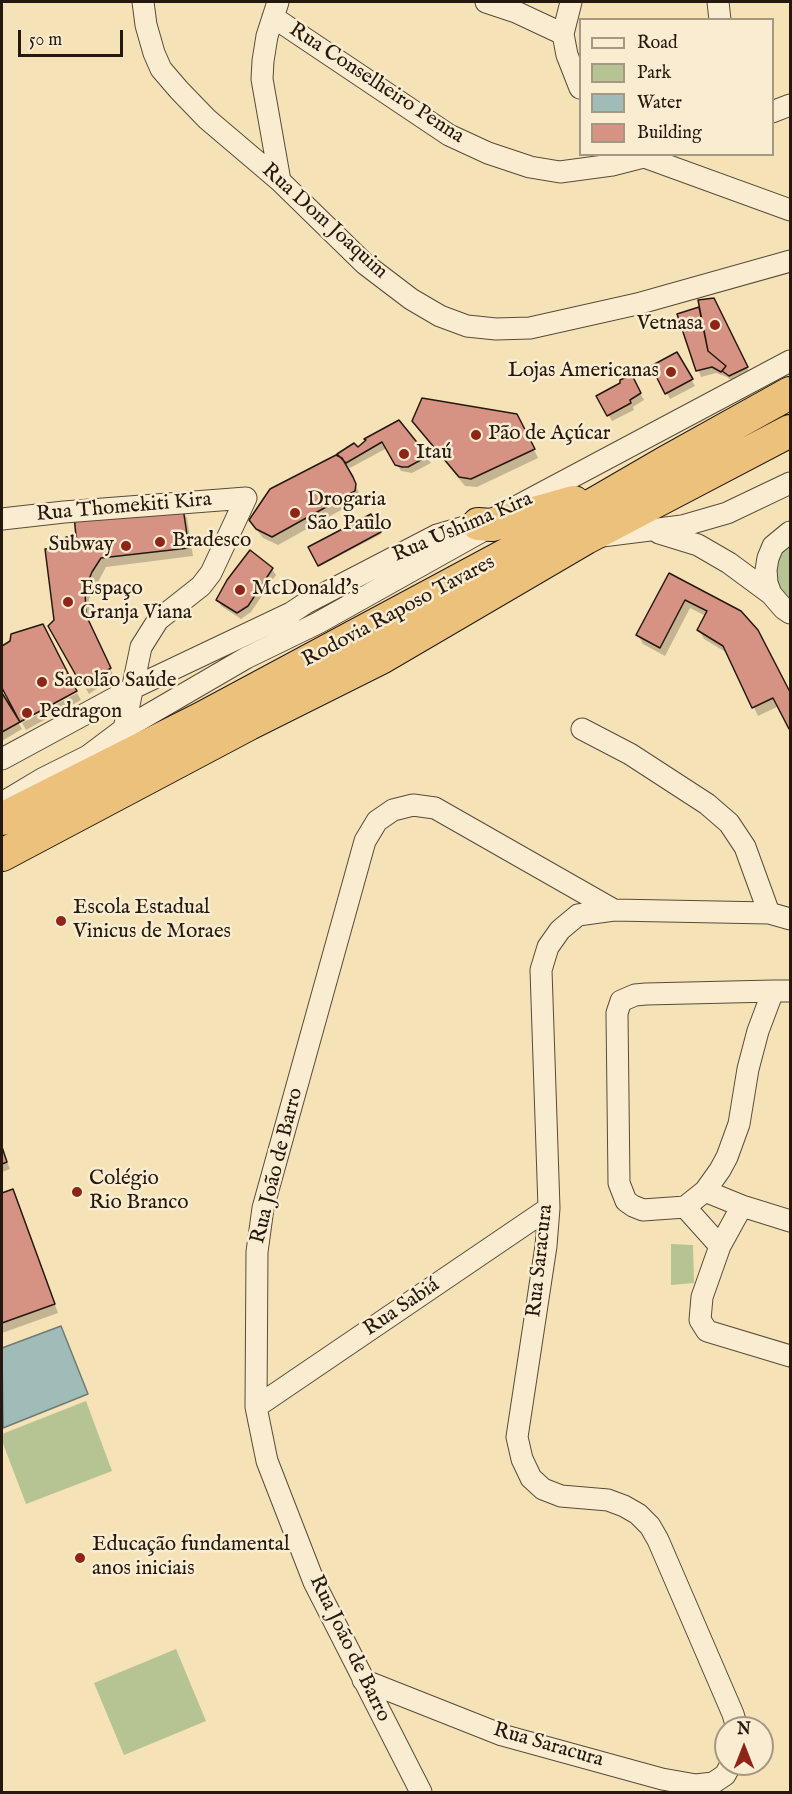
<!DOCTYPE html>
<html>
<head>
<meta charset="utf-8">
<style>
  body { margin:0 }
  #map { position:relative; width:792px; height:1794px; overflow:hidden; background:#f6e2b7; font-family:"IM FELL English",serif }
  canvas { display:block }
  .frame { position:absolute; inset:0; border:3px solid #25190f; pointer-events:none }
  .legend { position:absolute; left:579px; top:18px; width:195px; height:138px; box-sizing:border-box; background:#f9ecd0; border:2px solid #a49883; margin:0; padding:8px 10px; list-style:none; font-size:18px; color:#25190f }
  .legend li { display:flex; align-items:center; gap:12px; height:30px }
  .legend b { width:30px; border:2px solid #a49883 }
  .north { position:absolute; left:714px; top:1716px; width:60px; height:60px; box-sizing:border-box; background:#f9ecd0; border:2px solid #a49883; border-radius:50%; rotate:0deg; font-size:16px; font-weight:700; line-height:24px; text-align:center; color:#25190f }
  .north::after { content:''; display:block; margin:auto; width:21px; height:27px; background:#8f2418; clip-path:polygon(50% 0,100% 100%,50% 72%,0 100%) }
  .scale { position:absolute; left:18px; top:30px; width:105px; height:27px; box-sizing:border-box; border:3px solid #25190f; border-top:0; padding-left:8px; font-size:18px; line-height:21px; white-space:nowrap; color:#25190f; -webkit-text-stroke:4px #f9ecd0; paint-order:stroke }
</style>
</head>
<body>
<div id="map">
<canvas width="792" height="1794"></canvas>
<div class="frame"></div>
<ul class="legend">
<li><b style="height:8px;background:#f9ecd0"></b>Road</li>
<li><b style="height:16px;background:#b6c493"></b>Park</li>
<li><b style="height:16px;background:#a0bcb8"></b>Water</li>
<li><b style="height:16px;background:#d69383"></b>Building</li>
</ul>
<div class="north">N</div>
<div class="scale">50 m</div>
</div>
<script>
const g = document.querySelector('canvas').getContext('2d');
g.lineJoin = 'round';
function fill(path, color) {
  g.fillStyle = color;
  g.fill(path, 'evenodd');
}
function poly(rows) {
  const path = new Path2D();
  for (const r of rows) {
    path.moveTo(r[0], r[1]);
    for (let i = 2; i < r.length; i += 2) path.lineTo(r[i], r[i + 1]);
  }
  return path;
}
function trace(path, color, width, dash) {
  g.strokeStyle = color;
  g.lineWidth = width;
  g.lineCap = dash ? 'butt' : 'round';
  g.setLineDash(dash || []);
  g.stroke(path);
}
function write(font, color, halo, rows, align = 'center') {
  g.font = font + ' "IM FELL English",serif';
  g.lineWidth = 5;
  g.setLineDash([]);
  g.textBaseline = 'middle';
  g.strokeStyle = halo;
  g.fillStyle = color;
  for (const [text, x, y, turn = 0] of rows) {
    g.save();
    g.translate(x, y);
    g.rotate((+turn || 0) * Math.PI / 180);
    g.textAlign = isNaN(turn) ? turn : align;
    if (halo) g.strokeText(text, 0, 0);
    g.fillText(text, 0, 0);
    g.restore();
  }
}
fill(poly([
  [790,541,790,602,785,599,773,578,777,555],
  [671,1244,693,1245,694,1283,671,1285],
  [86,1401,112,1471,26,1504,2,1441,2,1434],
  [176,1649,206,1721,124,1755,94,1683]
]), '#b6c493');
const water = poly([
  [61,1326,88,1394,3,1428,2,1348,61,1326]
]);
fill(water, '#a0bcb8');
trace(water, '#6f7b74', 1.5);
fill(poly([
  [717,306,750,374,733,382,727,377,716,373,701,377,679,315],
  [677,354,695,386,670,399,653,367],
  [631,377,644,400,633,407,634,410,612,421,598,396],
  [414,421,522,425,538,458,477,487,465,486,419,430],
  [398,422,431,463,412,473,401,471,387,448,350,468,342,460,360,494,359,500,278,545,263,538,256,529,336,457,340,457,357,449],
  [182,509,187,518,193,556,106,567,89,599,90,625,114,677,89,694,50,627,56,621,71,547],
  [370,516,381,534,320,566,310,548],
  [272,569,276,575,251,612,241,619,221,606,218,600],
  [670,575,762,640,790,694,790,729,779,706,758,716,729,654,704,639,699,630,706,616,690,608,665,656,643,644,638,635],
  [11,642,20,720,2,685,2,648],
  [77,693,81,700,26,730,25,728,22,723],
  [2,695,22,729,2,741],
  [2,1149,10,1169,2,1172],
  [12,1191,17,1199,58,1313,2,1333,2,1194]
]), '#0003');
const building = poly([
  [714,298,748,367,729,376,722,371,726,366,708,351,698,300,714,298],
  [699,307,708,351,726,366,721,372,712,367,696,371,677,314,699,307],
  [677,352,693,379,665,394,651,366,677,352],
  [632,375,641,393,630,400,631,403,607,416,596,396,620,383,620,380,632,375],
  [422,398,517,414,535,449,471,479,459,477,412,421,422,398],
  [399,420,428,456,408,467,402,467,395,465,382,442,346,463,337,454,354,443,358,447,366,440,364,439,399,420],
  [336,455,342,458,353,477,356,484,355,491,272,537,256,529,249,520,270,489,336,455],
  [183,508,189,548,101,558,92,572,85,589,86,615,111,668,82,686,48,626,54,620,45,549,69,546,66,537,76,536,74,516,183,508],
  [371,514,381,532,318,566,308,547,371,514],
  [250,550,273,568,248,606,237,613,216,600,227,580,250,550],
  [669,573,741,611,758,630,790,692,790,729,789,729,773,698,752,708,723,646,697,630,707,611,685,600,660,648,636,635,669,573],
  [43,624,77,691,20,722,2,688,2,646,10,641,11,634,43,624],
  [2,693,20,722,2,732,2,693],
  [2,1147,7,1162,2,1164,2,1147],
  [13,1189,55,1304,2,1323,2,1193,13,1189]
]);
fill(building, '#d69383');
trace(building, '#25190f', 1.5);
const minor = poly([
  [143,2,146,25,154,53,161,69,179,90,207,119,280,181,365,264,411,299,440,316,467,326,496,329,530,328,637,304,790,261],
  [278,2,267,36,263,61,262,79,280,181],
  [486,2,516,12,563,34,567,55,580,88],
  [718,2,720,20],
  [273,17,449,135,488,153,530,167,560,172,612,165,655,154],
  [563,34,571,2],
  [772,112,790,105],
  [647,158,790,210],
  [2,519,64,512,246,498],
  [790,532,773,546,768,558,766,570,767,583,771,594,784,609,790,613],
  [659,533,698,545,729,563,771,594],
  [602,536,682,526,727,513,790,483],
  [124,729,246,658,318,623,486,529],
  [582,729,630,754,707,804,729,823,745,847,769,913],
  [2,759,133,688,291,613,306,603,437,535,495,518,790,361],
  [2,803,42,779,88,756,124,729,141,647,158,620,201,586,211,573,246,498],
  [773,991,758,1031,748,1069,739,1124,727,1157,720,1170,705,1191,685,1207,643,1210,633,1206,626,1201,619,1183,617,1013,621,1001,635,995,646,994,773,991,790,991],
  [705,1191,742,1206,790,1221],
  [742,1206,720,1246,702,1297,700,1320,707,1331,790,1356],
  [685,1207,720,1246],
  [256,1407,549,1208],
  [363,1680,502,1735,662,1779,696,1785,713,1783,725,1775,731,1764],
  [737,1728,733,1714,658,1540,650,1526,638,1514,624,1506,608,1500,561,1496,543,1489,531,1478,522,1459,517,1437,546,1246,549,1208,541,970,548,947,560,930,578,915,614,910,769,913,790,919],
  [421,1792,314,1582,267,1461,256,1407,257,1252,263,1208,365,841,377,821,393,810,413,805,435,808,614,910]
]);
const highway = poly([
  [478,524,492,525,574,502],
  [2,819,200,719,511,552,666,462,790,393],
  [2,855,249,724,381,658,586,538,790,431]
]);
trace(minor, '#594b39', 23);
trace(highway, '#25190f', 34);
trace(minor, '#f9ecd0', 21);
trace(highway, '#ebc17c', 32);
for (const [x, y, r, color] of [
  [715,325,6,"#8f2418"],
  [671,372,6,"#8f2418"],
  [476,435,6,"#8f2418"],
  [404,454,6,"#8f2418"],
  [295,513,6,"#8f2418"],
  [160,542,6,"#8f2418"],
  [126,546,6,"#8f2418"],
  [240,590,6,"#8f2418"],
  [68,602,6,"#8f2418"],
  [42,682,6,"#8f2418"],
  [27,713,6,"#8f2418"],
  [61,921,6,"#8f2418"],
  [77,1192,6,"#8f2418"],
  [80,1558,6,"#8f2418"]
]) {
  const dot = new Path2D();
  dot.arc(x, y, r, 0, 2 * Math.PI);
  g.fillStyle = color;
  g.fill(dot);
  trace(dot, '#f9ecd0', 2);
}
write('21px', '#25190f', '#f9ecd0', [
  ["Rua Conselheiro Penna",376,84,33],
  ["Rua Dom Joaquim",324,222,42],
  ["Rua Thomekiti Kira",124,508,-5],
  ["Rua Ushima Kira",463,528,-23],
  ["Rodovia Raposo Tavares",399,612,-28],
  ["Rua João de Barro",278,1166,-76],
  ["Rua Saracura",541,1261,-84],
  ["Rua Sabiá",402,1308,-34],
  ["Rua João de Barro",349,1649,64],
  ["Rua Saracura",548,1746,16]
]);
write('21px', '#25190f', '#f9ecd0', [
  ["Vetnasa",703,325,"right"],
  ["Lojas Americanas",659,372,"right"],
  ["Pão de Açúcar",488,435],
  ["Itaú",416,454],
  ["Drogaria",307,501],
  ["São Paulo",307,525],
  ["Bradesco",172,542],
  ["Subway",114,546,"right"],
  ["Espaço",80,590],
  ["Granja Viana",80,614],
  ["McDonald's",252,590],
  ["Sacolão Saúde",54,682],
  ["Pedragon",39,713],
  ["Escola Estadual",73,909],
  ["Vinicus de Moraes",73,933],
  ["Colégio",89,1180],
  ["Rio Branco",89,1204],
  ["Educação fundamental",92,1546],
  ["anos iniciais",92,1570]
], 'left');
</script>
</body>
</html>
